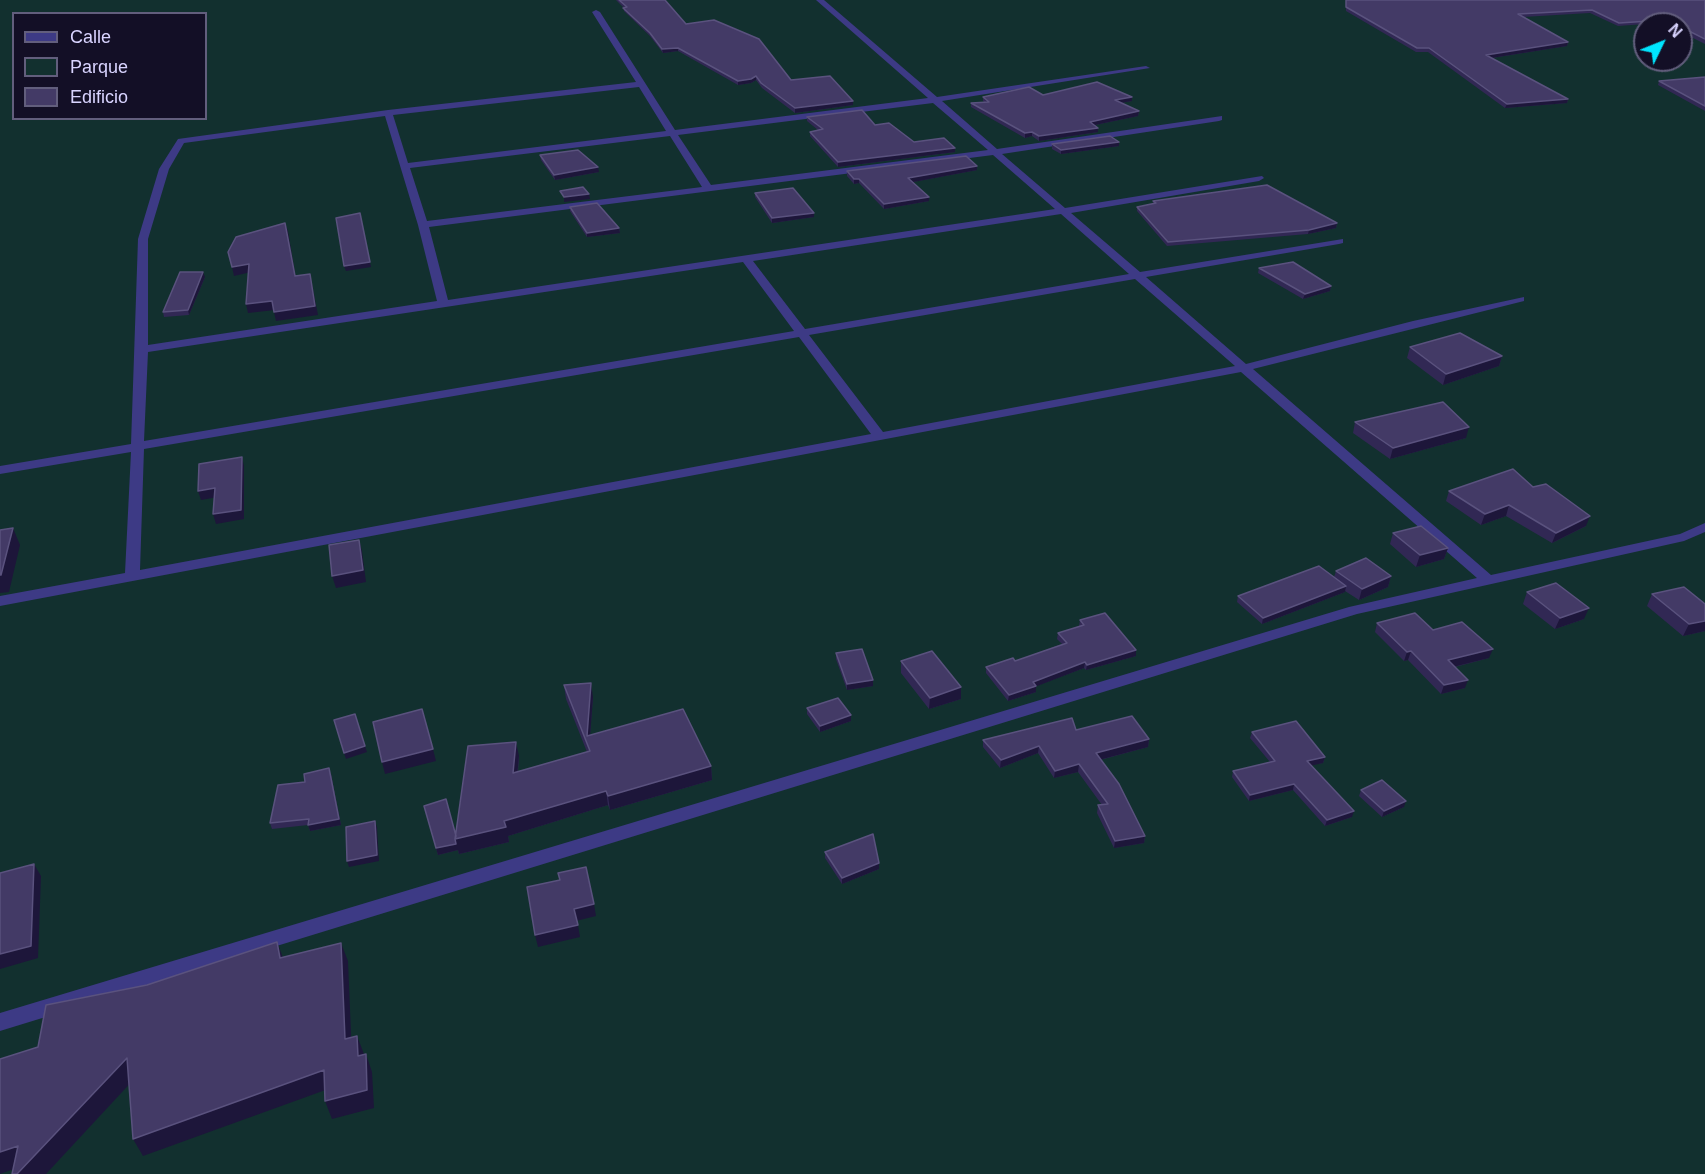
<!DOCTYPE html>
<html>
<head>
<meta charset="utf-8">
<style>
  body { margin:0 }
  #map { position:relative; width:1705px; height:1174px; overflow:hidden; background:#130f26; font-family:Helvetica,sans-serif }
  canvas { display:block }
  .legend { position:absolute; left:12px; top:12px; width:195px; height:108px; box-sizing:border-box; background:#130f26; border:2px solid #625e7d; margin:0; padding:8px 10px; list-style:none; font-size:18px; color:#d9d4ff }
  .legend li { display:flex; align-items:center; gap:12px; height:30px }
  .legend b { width:30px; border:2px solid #625e7d }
  .north { position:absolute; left:1633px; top:12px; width:60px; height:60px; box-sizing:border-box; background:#130f26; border:2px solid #625e7d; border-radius:50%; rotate:47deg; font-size:16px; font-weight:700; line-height:24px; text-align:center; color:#d9d4ff }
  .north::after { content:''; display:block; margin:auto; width:21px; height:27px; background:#00e5ff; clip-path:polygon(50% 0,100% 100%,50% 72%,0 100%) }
</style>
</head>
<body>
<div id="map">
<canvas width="1705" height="1174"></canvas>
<ul class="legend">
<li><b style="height:8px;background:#3d3a85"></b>Calle</li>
<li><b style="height:16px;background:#12302f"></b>Parque</li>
<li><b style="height:16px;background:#433a66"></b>Edificio</li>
</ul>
<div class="north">N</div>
</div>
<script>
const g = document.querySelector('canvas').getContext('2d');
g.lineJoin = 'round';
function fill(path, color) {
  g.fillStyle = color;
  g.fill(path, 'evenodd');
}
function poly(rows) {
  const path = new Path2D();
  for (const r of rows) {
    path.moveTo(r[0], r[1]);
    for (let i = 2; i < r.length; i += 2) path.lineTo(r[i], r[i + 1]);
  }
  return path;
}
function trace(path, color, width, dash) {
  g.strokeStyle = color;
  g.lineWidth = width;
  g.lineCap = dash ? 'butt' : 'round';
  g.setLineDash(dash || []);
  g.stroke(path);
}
fill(poly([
  [0,0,1705,0,1705,1174,0,1174],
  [14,14,206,14,206,118,14,118],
  [1645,24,1681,24,1681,60,1645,60]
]), '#12302f');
fill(poly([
  [816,0,824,0,937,97,1146,66,1150,68,942,101,997,149,1222,116,1222,120,1219,121,1002,154,1065,208,1262,176,1264,178,1259,181,1071,213,1140,272,1343,239,1343,243,1339,244,1146,277,1246,364,1413,321,1524,297,1524,301,1253,369,1491,575,1680,534,1705,523,1705,532,1684,541,1357,614,0,1031,0,1013,1349,607,1477,578,1241,372,0,606,0,596,125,573,131,452,0,474,0,466,131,444,138,239,159,169,178,139,388,110,636,82,592,12,596,10,600,12,675,130,928,98,816,0],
  [639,87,666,131,408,163,393,115,639,87],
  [933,103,988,150,711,185,678,135,933,103],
  [385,116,418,225,437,301,148,345,148,239,169,169,184,143,385,116],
  [670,136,702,187,427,221,410,168,670,136],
  [993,155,1055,209,448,300,429,227,993,155],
  [1061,214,1129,274,805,329,753,261,1061,214],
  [743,262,794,331,144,441,148,352,743,262],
  [1135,279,1235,366,883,432,809,335,1135,279],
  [799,337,871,434,140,570,144,449,799,337]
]), '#3d3a85');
fill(poly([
  [616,0,665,0,686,24,791,80,853,105,795,113,762,88,756,80,751,83,738,85,678,51,663,53,650,36,624,11,624,8],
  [1346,0,1705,0,1705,44,1681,32,1681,24,1645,24,1618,26,1590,13,1523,17,1568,42,1567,46,1492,58,1568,99,1567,103,1505,108,1428,52,1416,52,1346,11],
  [1705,77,1705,111,1658,85,1659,81],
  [1043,95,1132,101,1121,103,1139,111,1138,116,1095,125,1098,128,1098,132,1039,141,1032,136,1025,138,971,107,971,103,984,102,983,101,983,97],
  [807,117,875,125,914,142,955,148,955,152,838,167,810,136,810,132,818,130,807,121],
  [1052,144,1119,146,1061,154,1052,149],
  [540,155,599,172,555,180,541,160],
  [977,170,913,182,929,197,929,201,884,209,859,183,854,184,847,176,847,171],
  [755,193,814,217,772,223,755,197],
  [1153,201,1337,223,1336,228,1308,234,1167,246,1137,211,1137,207,1153,204],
  [570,207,619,228,620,233,587,237,570,211],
  [1259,268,1331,286,1330,291,1303,299,1258,273],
  [205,277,189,315,164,317,163,312],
  [1410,347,1502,356,1499,366,1443,385,1407,358],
  [1355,422,1466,438,1390,459,1353,433],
  [1533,487,1586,526,1552,543,1506,516,1481,525,1446,501,1449,491],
  [1393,533,1448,548,1444,559,1416,567,1390,544],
  [1336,571,1391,576,1388,587,1359,600,1345,591,1345,592,1262,624,1237,602,1238,596,1334,577],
  [1527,592,1584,619,1555,629,1523,604],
  [1652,594,1705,604,1705,631,1683,636,1647,606],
  [1080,620,1136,650,1136,656,1086,670,1084,668,1036,686,1036,692,1008,701,986,673,986,667,1015,661,1062,644,1057,639,1058,633,1079,626],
  [1377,623,1433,630,1489,658,1455,667,1465,688,1441,694,1408,660,1404,661,1375,632],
  [836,653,873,680,873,686,847,690,836,659],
  [901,661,961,699,929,709,901,673],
  [564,685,593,697,590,735,711,766,712,780,610,810,608,805,508,836,509,842,459,854,458,850,438,855,424,806,456,836,519,756,518,772,587,752,566,699],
  [807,708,851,721,820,732,807,714],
  [1076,730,1149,739,1148,747,1100,760,1145,836,1144,843,1114,848,1097,813,1098,805,1102,805,1078,772,1054,778,1038,753,1000,768,983,747,983,740],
  [1252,732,1325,757,1323,763,1311,765,1352,817,1325,826,1293,790,1249,801,1232,777,1233,771,1270,762,1250,738],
  [331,774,341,825,310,831,308,825,272,829,270,823,305,782],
  [1361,790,1404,807,1382,817,1359,796],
  [825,852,879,869,842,884,825,858]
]), '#312854');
fill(poly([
  [1568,42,1567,46,1485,59,1486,55],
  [678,48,678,51,663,53,662,49],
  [756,76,756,80,751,83,738,85,738,81],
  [1132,97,1132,101,1114,104,1115,100],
  [1568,99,1567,103,1505,108,1507,104],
  [853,101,853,105,795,113,795,108],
  [1139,111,1138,116,1090,126,1090,122],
  [1098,128,1098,132,1039,141,1039,136],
  [1032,132,1032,136,1025,138,1025,133],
  [1119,142,1119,146,1061,154,1061,150],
  [955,148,955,152,838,167,838,162],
  [977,166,977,170,908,183,908,178],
  [598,167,599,172,555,180,554,175],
  [854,179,859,179,859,183,854,184],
  [589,194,590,199,564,202,564,197],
  [929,197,929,201,884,209,884,204],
  [360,213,371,267,346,271,344,266],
  [814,213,814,217,772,223,772,218],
  [285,223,288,231,297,285,295,276],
  [1337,223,1336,228,1308,234,1309,230],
  [619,228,620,233,587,237,587,233],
  [249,264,251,272,234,276,232,267],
  [203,272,205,277,189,315,188,310],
  [310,274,318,315,276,321,274,312],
  [1331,286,1330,291,1303,299,1305,294],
  [272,301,275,310,248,313,246,304],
  [1502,356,1499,366,1443,385,1446,374],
  [1469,427,1466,438,1390,459,1393,448],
  [242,457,244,466,244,519,216,524,213,514],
  [215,488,218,497,201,500,198,491],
  [1509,505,1506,516,1481,525,1485,514],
  [1590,516,1586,526,1552,543,1556,533],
  [13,528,20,545,9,592,0,593,0,575],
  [359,540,362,551,366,582,336,588,332,576],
  [1448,548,1444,559,1416,567,1420,555],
  [1391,576,1388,587,1359,600,1362,589],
  [1346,586,1345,592,1262,624,1263,618],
  [1589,608,1584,619,1555,629,1560,618],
  [1705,621,1705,631,1683,636,1689,624],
  [1493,649,1489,658,1445,669,1448,660],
  [1136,650,1136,656,1086,670,1087,665],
  [1411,651,1408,660,1404,661,1407,652],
  [1085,662,1084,668,1032,688,1033,682],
  [873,680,873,686,847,690,847,684],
  [1468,680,1465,688,1441,694,1444,685],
  [591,683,593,697,589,750,587,736],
  [1036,686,1036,692,1008,701,1009,695],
  [961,687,961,699,929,709,930,698],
  [851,715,851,721,820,732,820,726],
  [1149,739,1148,747,1095,761,1096,753],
  [516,742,519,756,516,788,513,773],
  [365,746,367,752,346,759,344,753],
  [1039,746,1038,753,1000,768,1001,760],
  [433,749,436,761,385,774,382,762],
  [1325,757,1323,763,1305,767,1307,761],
  [1079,764,1078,772,1054,778,1055,771],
  [711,766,712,780,610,810,608,796],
  [329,768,341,825,310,831,308,825],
  [1294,784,1293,790,1249,801,1250,795],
  [606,791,608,805,508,836,509,842,459,854,458,850,438,855,436,848,455,839,504,821],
  [1406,801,1404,807,1382,817,1384,811],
  [1354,811,1352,817,1325,826,1327,820],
  [375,821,377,827,379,861,349,867,347,861],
  [1145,836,1144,843,1114,848,1115,841],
  [879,863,879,869,842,884,842,878],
  [34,864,41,876,38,958,0,969,0,954],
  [594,904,596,916,576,921,574,909],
  [578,925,580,937,538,947,535,935],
  [277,942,284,960,280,958],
  [341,943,348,961,352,1057,345,1039],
  [357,1036,364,1054,365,1074,358,1056],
  [366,1054,372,1072,374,1108,332,1119,325,1101],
  [127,1058,137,1076,46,1174,17,1174,25,1165,0,1174,0,1152],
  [324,1070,331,1088,143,1156,133,1139]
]), '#1d163a');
const building = poly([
  [619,0,665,0,686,24,714,20,759,39,791,80,830,76,853,101,795,108,761,83,756,76,751,79,738,81,678,48,662,49,650,33,623,8,627,7,619,0],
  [1346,0,1705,0,1705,39,1681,27,1681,24,1674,24,1665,20,1619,23,1592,10,1518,14,1568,42,1486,55,1568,99,1507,104,1429,48,1417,48,1346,7,1346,0],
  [1705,77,1705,106,1659,81,1705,77],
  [1097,82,1132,97,1115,100,1139,111,1090,122,1098,128,1039,136,1032,132,1025,133,971,103,989,102,983,97,1029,87,1043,95,1097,82],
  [862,110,875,125,889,123,914,142,944,138,955,148,838,162,810,132,823,129,807,117,862,110],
  [1110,136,1119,142,1061,150,1052,144,1110,136],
  [578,150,598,167,554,175,540,155,578,150],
  [966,156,977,166,908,178,929,197,884,204,859,179,854,179,847,171,966,156],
  [1267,185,1337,223,1309,230,1168,242,1137,207,1156,203,1153,201,1267,185],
  [583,187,589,194,564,197,560,191,583,187],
  [793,188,814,213,772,218,755,193,793,188],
  [597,203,619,228,587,233,570,207,597,203],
  [360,213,370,262,344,266,336,218,360,213],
  [285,223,295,276,310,274,315,306,274,312,272,301,246,304,249,264,232,267,228,252,236,237,285,223],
  [1293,262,1331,286,1305,294,1259,268,1293,262],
  [180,272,203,272,188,310,163,312,180,272],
  [1460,333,1502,356,1446,374,1410,347,1460,333],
  [1443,402,1469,427,1393,448,1355,422,1443,402],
  [242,457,241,510,213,514,215,488,198,491,199,464,242,457],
  [1513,469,1533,487,1546,484,1590,516,1556,533,1509,505,1485,514,1449,491,1513,469],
  [1421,526,1448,548,1420,555,1393,533,1421,526],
  [13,528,1,575,0,575,0,530,13,528],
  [359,540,363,570,332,576,329,545,359,540],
  [1366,558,1391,576,1362,589,1336,571,1366,558],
  [1319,566,1346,586,1263,618,1238,596,1319,566],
  [1556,583,1589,608,1560,618,1527,592,1556,583],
  [1684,587,1705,604,1705,621,1689,624,1652,594,1684,587],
  [1105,613,1136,650,1087,665,1085,662,1033,682,1036,686,1009,695,986,667,1013,658,1015,661,1067,643,1058,633,1084,625,1080,620,1105,613],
  [1415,613,1433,630,1462,622,1493,649,1448,660,1468,680,1444,685,1411,651,1407,652,1377,623,1415,613],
  [862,649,873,680,847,684,836,653,862,649],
  [932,651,961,687,930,698,901,661,932,651],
  [591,683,587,736,683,709,711,766,608,796,606,791,504,821,506,827,455,839,468,746,516,742,513,773,590,751,564,685,591,683],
  [838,698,851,715,820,726,807,708,838,698],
  [422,709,433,749,382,762,373,722,422,709],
  [355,714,365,746,344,753,334,720,355,714],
  [1132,716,1149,739,1096,753,1119,784,1145,836,1115,841,1098,805,1108,804,1079,764,1055,771,1039,746,1001,760,983,740,1072,718,1076,730,1132,716],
  [1296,721,1325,757,1307,761,1354,811,1327,820,1294,784,1250,795,1233,771,1275,761,1252,732,1296,721],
  [329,768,339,819,308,825,309,819,270,823,278,785,305,782,304,774,329,768],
  [1382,780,1406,801,1384,811,1361,790,1382,780],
  [446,799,456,836,455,839,456,844,436,848,424,806,446,799],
  [375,821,377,855,347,861,346,827,375,821],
  [873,834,879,863,842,878,825,852,873,834],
  [34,864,31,946,0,954,0,873,34,864],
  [586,867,594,904,574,909,578,925,535,935,527,887,560,880,558,873,586,867],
  [277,942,280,958,341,943,345,1039,357,1036,358,1056,366,1054,367,1090,325,1101,324,1070,133,1139,127,1058,17,1174,12,1174,18,1146,0,1152,0,1059,38,1047,46,1005,147,985,277,942]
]);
fill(building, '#433a66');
trace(building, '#5a527e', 1.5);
</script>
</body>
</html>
